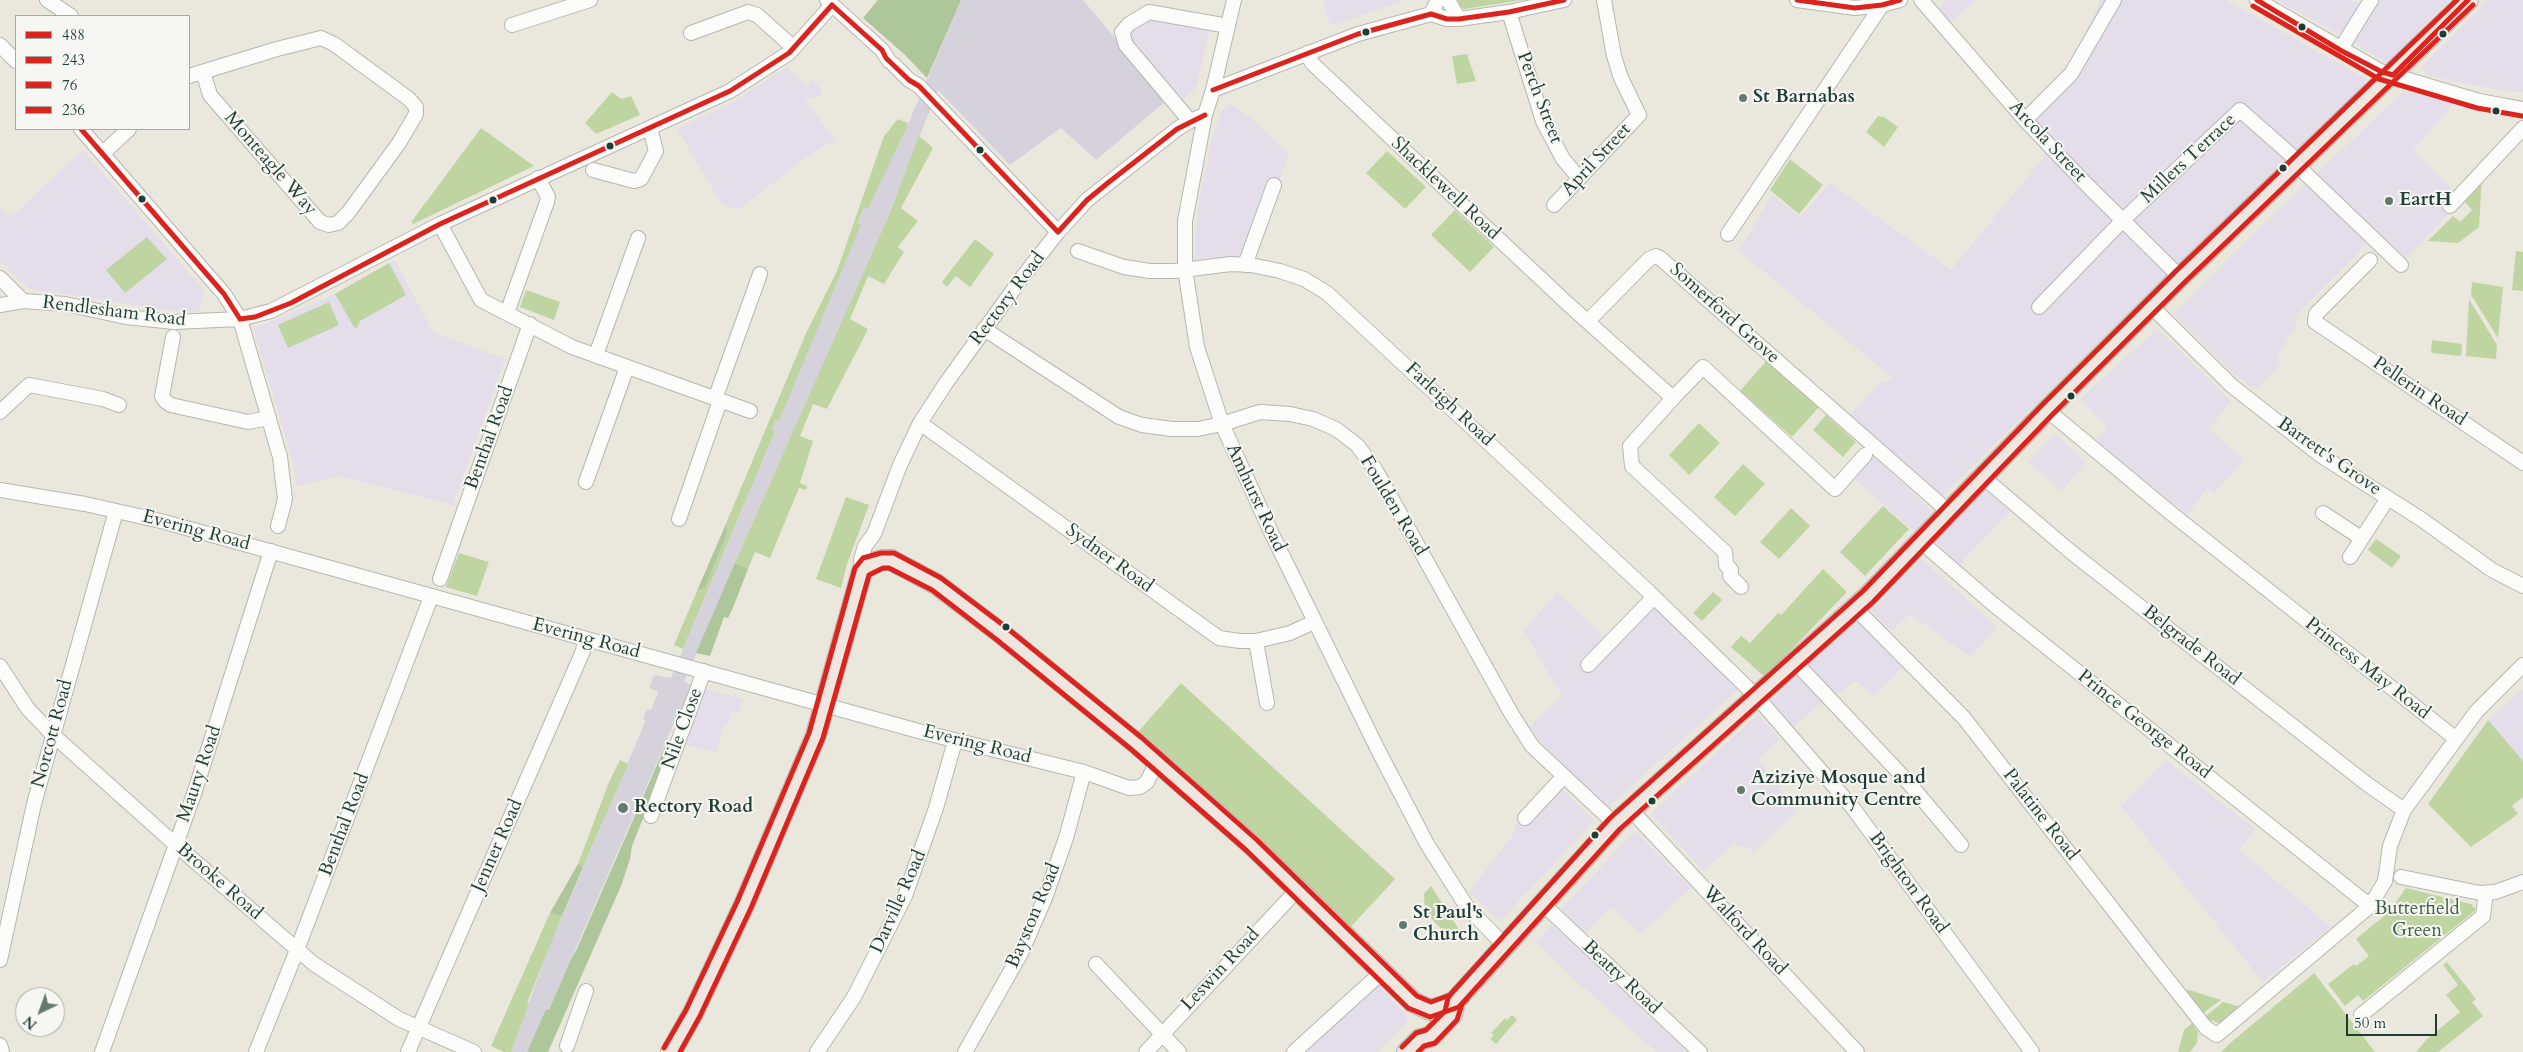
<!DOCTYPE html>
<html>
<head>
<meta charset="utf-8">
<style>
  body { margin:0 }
  #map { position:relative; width:2523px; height:1052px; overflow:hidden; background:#eae8dd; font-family:Cardo,serif }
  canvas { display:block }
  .legend { position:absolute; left:15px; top:15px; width:175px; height:115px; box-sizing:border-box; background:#f6f6f2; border:1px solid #a0aca6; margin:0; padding:6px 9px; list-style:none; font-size:15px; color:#1f3d34 }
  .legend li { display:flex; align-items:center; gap:10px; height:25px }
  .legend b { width:25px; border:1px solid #a0aca6 }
  .north { position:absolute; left:15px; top:987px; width:50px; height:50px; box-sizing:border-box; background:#f6f6f2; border:1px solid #a0aca6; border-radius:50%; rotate:222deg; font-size:14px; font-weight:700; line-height:20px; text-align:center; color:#1f3d34 }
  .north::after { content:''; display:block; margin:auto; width:18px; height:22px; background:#66796f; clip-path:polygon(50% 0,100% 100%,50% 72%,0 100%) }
  .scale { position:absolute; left:2346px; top:1014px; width:91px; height:22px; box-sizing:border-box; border:2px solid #1f3d34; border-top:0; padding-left:6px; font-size:15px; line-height:18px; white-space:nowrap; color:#1f3d34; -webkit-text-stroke:4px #f6f6f2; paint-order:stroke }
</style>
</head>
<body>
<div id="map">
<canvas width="2523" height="1052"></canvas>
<ul class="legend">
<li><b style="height:6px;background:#dc241f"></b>488</li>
<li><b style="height:6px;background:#dc241f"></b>243</li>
<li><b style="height:6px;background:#dc241f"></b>76</li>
<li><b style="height:6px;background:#dc241f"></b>236</li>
</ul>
<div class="north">N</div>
<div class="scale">50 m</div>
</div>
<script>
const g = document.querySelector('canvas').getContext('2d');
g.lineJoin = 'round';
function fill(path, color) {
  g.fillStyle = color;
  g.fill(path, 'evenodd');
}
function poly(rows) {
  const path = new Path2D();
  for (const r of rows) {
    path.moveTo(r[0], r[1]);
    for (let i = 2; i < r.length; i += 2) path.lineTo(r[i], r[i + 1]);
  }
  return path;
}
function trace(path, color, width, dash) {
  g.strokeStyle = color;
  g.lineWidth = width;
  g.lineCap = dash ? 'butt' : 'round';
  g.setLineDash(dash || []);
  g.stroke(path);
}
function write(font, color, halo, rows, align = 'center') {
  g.font = font + ' Cardo,serif';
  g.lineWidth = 4;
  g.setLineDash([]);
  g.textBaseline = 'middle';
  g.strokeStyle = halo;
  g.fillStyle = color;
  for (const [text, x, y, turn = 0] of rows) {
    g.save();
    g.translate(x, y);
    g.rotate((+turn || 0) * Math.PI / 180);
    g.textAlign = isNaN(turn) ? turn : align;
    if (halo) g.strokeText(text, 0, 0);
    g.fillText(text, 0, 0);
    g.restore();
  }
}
fill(poly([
  [1325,0,1406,0,1331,26,1324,7],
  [1947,0,1975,0,1950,23,1937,10],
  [2101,0,2226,0,2366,79,2363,86,2188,254,1942,496,1849,416,1880,383,1893,378,1739,251,1772,195,1800,217,1830,183,1951,270,2045,156,2027,111,2067,71],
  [2276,0,2349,0,2360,4,2341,35],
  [2377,0,2450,0,2388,63,2354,43],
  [2488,0,2523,0,2523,92,2504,91,2429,76,2421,68],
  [1144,17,1211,25,1196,88,1179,103,1123,36],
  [787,67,806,85,812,80,820,88,821,95,804,100,835,139,808,156,738,210,721,203,677,129,735,101],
  [2404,91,2455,102,2413,150,2462,199,2407,258,2378,232,2294,318,2297,326,2276,357,2282,362,2255,390,2234,374,2174,314,2257,230],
  [1229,103,1246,114,1289,154,1251,256,1194,259,1199,202,1211,141,1221,112],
  [83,150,205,292,198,312,165,310,31,289,27,287,0,261,0,207,11,217],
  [395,260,433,332,505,359,453,505,339,476,296,486,293,462,253,328,323,300],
  [2157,329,2231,401,2209,429,2244,460,2214,494,2207,488,2187,515,2096,440,2108,428,2080,399],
  [2055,434,2085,462,2062,491,2028,462],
  [1871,454,1932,511,1915,532,1851,476],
  [1984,489,2010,511,1960,564,1934,541],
  [1921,559,1997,627,1971,657,1910,614,1892,631,1871,611],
  [1557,592,1609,641,1646,601,1742,686,1608,807,1566,770,1529,727,1562,696,1524,631],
  [1855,619,1904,666,1874,696,1856,681,1819,705,1793,728,1769,703],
  [702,688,743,699,738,714,732,712,728,725,724,724,716,752,684,745],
  [2523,689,2523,761,2488,720],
  [1758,714,1780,739,1758,759,1797,811,1755,851,1733,844,1704,871,1651,814],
  [2166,760,2255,829,2239,850,2331,927,2263,982,2121,806],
  [1555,782,1594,821,1500,921,1469,892,1512,836,1518,820],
  [1635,831,1691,888,1641,933,1611,907,1585,933,1561,909],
  [1551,925,1574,944,1687,1052,1657,1052,1576,981,1536,942],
  [1369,976,1408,1017,1406,1023,1376,1052,1296,1052]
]), '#e4ddea');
fill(poly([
  [961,0,1083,0,1167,100,1096,160,1061,128,1010,165,938,90,890,211,684,682,694,686,682,712,678,714,549,1010,546,1009,527,1052,511,1052,548,950,646,720,643,719,647,709,651,710,658,692,649,688,654,675,671,678,775,431,772,429,775,420,778,421,861,225,857,223,864,207,868,208,906,129]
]), '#d5d2dc');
fill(poly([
  [1455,0,1523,0,1464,9,1458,6],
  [1467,54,1476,81,1457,84,1452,56],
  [612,92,621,99,631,96,640,115,596,134,585,123],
  [1878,116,1884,117,1898,127,1884,147,1866,132],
  [898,119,908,123,906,129,868,209,864,207,857,223,861,225,779,421,775,420,772,429,775,431,683,649,674,645,697,591,705,588,728,531,725,526,807,331,837,271,884,136],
  [481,128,534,166,413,224,412,221],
  [919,136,933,148,901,208,918,221,898,247,904,252,884,284,868,276,850,319,868,329,827,409,813,404,800,436,813,441,800,483,807,486,806,490,799,488,770,558,755,552,748,569,735,563,890,212],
  [1387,151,1426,187,1405,209,1366,173],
  [1790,159,1823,185,1799,214,1770,190],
  [2482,176,2479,227,2458,243,2428,241,2453,216,2460,222,2472,210,2462,199],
  [1455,210,1494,247,1470,272,1431,235],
  [147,237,167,259,125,293,106,270],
  [975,239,994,254,970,287,956,276,947,287,942,282],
  [2516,251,2523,252,2523,291,2512,290],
  [389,263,406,295,360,321,357,328,354,327,335,294],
  [2472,282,2503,287,2498,338,2471,295],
  [526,290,560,302,554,320,520,307],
  [2469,299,2497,345,2496,359,2466,356],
  [329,302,339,325,288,348,278,325],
  [2432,340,2462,344,2461,356,2431,353],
  [1767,360,1819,407,1792,437,1740,391],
  [1826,415,1856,442,1843,457,1813,430],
  [1699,423,1720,443,1689,475,1669,455],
  [1743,464,1765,484,1735,516,1714,497],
  [846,497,869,505,847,564,841,588,816,579],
  [1883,506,1909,529,1865,576,1840,552],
  [1791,508,1810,526,1779,559,1760,542],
  [2376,539,2401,556,2392,568,2368,550],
  [459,553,489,562,477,596,446,587],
  [1823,569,1847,592,1765,677,1731,647,1741,636,1750,643,1778,613,1781,615],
  [1713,592,1722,600,1702,621,1693,613],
  [1181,683,1395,879,1348,930,1138,732],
  [2488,720,2523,761,2523,797,2512,806,2518,814,2471,847,2428,804],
  [620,760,628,764,583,867,578,864,609,782],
  [1431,886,1458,928,1450,938,1425,912,1424,894],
  [2406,888,2471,904,2476,910,2363,1001,2358,995,2345,1006,2328,984,2354,964,2356,966,2369,956,2356,939,2389,912],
  [550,913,562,916,527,1003,529,1004,511,1052,504,1052,491,1046],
  [2447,962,2476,999,2472,1002,2483,1016,2438,1052,2416,1052,2427,1039,2460,1012,2446,995,2458,985,2443,965],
  [2314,973,2375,1052,2221,1052,2229,1044],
  [2186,989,2221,1000,2203,1013],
  [2223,1002,2242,1007,2225,1021,2219,1023,2210,1020,2206,1016],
  [1512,1015,1517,1020,1496,1044,1490,1039,1494,1035,1491,1033,1505,1018,1507,1020],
  [2192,1023,2198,1033,2197,1043,2190,1052,2178,1052,2184,1030]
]), '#bed5a2');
fill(poly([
  [878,0,961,0,927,78,904,54,863,18],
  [725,526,728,531,705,588,697,591],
  [735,563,748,569,732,610,728,618,724,617,710,656,696,653],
  [666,744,672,746,632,846,630,859,621,886,548,1052,527,1052,546,1009,549,1010,572,957,576,951],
  [578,864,583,867,562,916,550,913]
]), '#adc69a');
const minor = poly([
  [47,0,71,16],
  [827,0,882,50,889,61],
  [1234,0,1213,90,1205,115,1185,221,1185,269,1197,347,1222,424,1271,532,1378,750,1427,844,1467,907,1505,946],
  [1448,0,1459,19],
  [1797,0,1855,8,1882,5,1900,0],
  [1921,0,2025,120,2088,186,2180,277],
  [2257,0,2382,72,2479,101,2523,109],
  [1509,12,1543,121,1563,159,1579,178],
  [1431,14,1438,0],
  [512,25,590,0],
  [691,33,748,12,757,15,794,48],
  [0,45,16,61],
  [2340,50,2371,0],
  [1307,53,1312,63,1455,198,1569,305,1673,398],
  [893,64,909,80,919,86,1058,232],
  [189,76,277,49,321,38,334,44,409,99,416,107,416,114,399,143,348,213,338,223,329,225,320,222,210,95,203,72],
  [1213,90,1358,34,1431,14,1447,19,1459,19,1509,12,1564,0],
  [2025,120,2071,74,2114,0],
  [1190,121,1126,45,1122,32,1129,24,1149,12,1228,26],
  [81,129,224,294,240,319,280,457,285,499,278,526],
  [103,153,129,129],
  [593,170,634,181,641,179,656,151,650,128],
  [1554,205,1639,115,1621,78,1614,56,1604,0],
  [2450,206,2523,128],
  [440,224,481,300,572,347,750,411],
  [1728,234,1882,5],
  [1078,251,1124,267,1150,271,1175,271,1231,264,1251,265,1280,271,1304,279,1327,293,1649,592,1757,697,1853,808,2032,1052],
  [2370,260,2316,314,2315,322,2523,463],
  [1245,265,1274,185],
  [0,278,23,301],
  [0,305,23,301,65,304,126,317,174,322,240,319,271,311,440,224,730,91,789,53,832,5],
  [2039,307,2123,220,2240,110,2290,154,2306,174,2401,265],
  [2152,307,2232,386,2320,455,2421,519,2492,570,2523,586],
  [507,313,547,202,548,197,538,178],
  [1588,321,1649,259,1656,256,1660,258,1948,511],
  [984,329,1119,417,1142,425,1172,429,1198,429,1222,424,1260,412,1290,414,1313,419,1336,429,1357,445,1375,469,1511,713,1532,746,1615,824],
  [173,337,162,396,165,401,171,405,248,422,269,418],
  [596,355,638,238],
  [715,399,760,274],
  [2047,410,2172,514,2455,738],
  [0,412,29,385,103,399,119,405],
  [920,423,1219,638,1240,641,1256,641,1290,633,1314,622],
  [1983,477,2071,552,2151,615,2367,784,2404,810],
  [586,482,627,367],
  [0,490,85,504,161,521,922,732,1084,772,1129,788,1140,787,1147,782,1157,761],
  [2323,513,2361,538],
  [679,519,720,401],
  [1920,541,1993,604,2370,906],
  [2350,557,2388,498],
  [862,571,861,560,865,546,874,534,900,465,920,423,946,383,1021,279,1058,232,1087,200,1177,129,1190,121,1205,115],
  [440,579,530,324],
  [1741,587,1730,576,1731,570,1726,565,1725,552,1632,466,1630,446,1675,396,1703,367,1835,489,1865,455],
  [1855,608,1964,718,2157,966,2206,1028,2217,1035,2370,906,2385,881,2390,846,2404,810,2476,712,2523,665],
  [1256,641,1267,703],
  [1796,663,1908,782,1961,845],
  [1588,665,1654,597],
  [0,666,28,709,52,734,176,845,314,964,399,1019,474,1052],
  [1631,810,1857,1052],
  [651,816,704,671],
  [1525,818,1563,777],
  [2401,877,2480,893,2495,892,2523,882],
  [1542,903,1700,1052],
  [0,960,34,804,116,511],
  [1096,964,1179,1052],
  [2361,1015,2483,916,2486,893],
  [0,1045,2,1052],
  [567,1046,586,991],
  [102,1052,195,791,271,551],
  [256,1052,297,950,431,597],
  [408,1052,583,651,585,639],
  [817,1052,854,997,905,896,936,808,955,741],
  [965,1052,1021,953,1045,898,1066,838,1084,772],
  [1146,1052,1298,889],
  [1294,1052,1381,973]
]);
const highway = poly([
  [671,1052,693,1013,744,905,816,735,862,571,867,565,882,560,891,560,936,584,1002,634,1137,744,1252,845,1413,1002,1430,1010,1442,1007,1455,1001],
  [1407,1052,1420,1039,1430,1037,1452,1015,1455,1001,1615,824,1868,596,2047,410,2180,277,2468,0]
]);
trace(minor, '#b6b7b0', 16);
trace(highway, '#b6b7b0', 22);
trace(minor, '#fcfcfa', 14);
trace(highway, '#eee6df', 20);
trace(poly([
  [1797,0,1855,8,1882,5,1900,0],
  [2257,0,2340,50,2382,72,2393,75],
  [832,5,882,50,886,58,909,80,919,86,1058,232],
  [2393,75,2468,0],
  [1213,90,1358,34,1431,14,1447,19,1459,19,1509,12,1564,0],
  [81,129,224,294,240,319],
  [1058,232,1087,200,1109,182,1177,129,1205,115],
  [240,319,255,317,291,303,440,224,730,91,789,53,832,5]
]), '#dc241f', 5);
trace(poly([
  [680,1052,700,1016,751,908,823,738,869,575,883,568,889,568,932,590,997,640,1132,750,1247,851,1408,1008,1430,1017,1459,1007,1620,829,1873,602,2052,415,2185,282,2473,5],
  [1418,1052,1424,1046,1435,1043,1457,1020,1462,1004,1467,999]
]), '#dc241f', 5);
trace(poly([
  [1402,1047,1416,1033,1426,1030,1445,1011,1448,998,1455,989],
  [664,1048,686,1010,737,902,809,733,855,568,863,558,881,553,894,553,941,578,1007,628,1142,738,1257,840,1417,996,1431,1002,1450,995,1610,818,1863,591,2042,405,2175,272,2457,0]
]), '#dc241f', 5);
trace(poly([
  [2253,6,2379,79,2477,108,2522,116]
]), '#dc241f', 5);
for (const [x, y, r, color] of [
  [2302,27,4.5,"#1f3d34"],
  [1366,32,4.5,"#1f3d34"],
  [2443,34,4.5,"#1f3d34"],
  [1743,98,5,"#66796f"],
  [2496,111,4.5,"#1f3d34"],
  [610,146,4.5,"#1f3d34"],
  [980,150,4.5,"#1f3d34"],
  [2283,168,4.5,"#1f3d34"],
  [142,199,4.5,"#1f3d34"],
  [493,200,4.5,"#1f3d34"],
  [2389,201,5,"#66796f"],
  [2071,396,4.5,"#1f3d34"],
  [1006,627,4.5,"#1f3d34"],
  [1741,790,5,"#66796f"],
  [1652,801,4.5,"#1f3d34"],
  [623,808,6,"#66796f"],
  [1595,835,4.5,"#1f3d34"],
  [1403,925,5,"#66796f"]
]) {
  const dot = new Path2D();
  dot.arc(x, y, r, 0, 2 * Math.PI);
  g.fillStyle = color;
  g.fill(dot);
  trace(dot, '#f6f6f2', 2);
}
write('19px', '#1f3d34', '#f6f6f2', [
  ["Perch Street",1539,98,69],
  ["Arcola Street",2047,142,47],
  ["Millers Terrace",2189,159,-43],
  ["April Street",1597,160,-47],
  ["Monteagle Way",270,164,49],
  ["Shacklewell Road",1445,189,43],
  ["Rectory Road",1008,299,-53],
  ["Rendlesham Road",114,312,7],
  ["Somerford Grove",1724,314,42],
  ["Pellerin Road",2419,392,34],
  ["Farleigh Road",1449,405,43],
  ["Benthal Road",490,438,-70],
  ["Barrett's Grove",2329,457,35],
  ["Amhurst Road",1255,498,65],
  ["Foulden Road",1393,506,59],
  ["Evering Road",196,531,15],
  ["Sydner Road",1109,559,36],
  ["Evering Road",586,639,15],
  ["Belgrade Road",2191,646,38],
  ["Princess May Road",2367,669,38],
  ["Prince George Road",2144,725,38],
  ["Nile Close",683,729,-70],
  ["Norcott Road",53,734,-75],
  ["Evering Road",977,745,14],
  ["Maury Road",200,774,-71],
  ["Palatine Road",2040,815,52],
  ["Benthal Road",345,825,-69],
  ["Jenner Road",498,846,-66],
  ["Brooke Road",219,882,41],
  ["Brighton Road",1908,883,54],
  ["Darville Road",899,902,-66],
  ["Bayston Road",1034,916,-67],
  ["Walford Road",1744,931,47],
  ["Leswin Road",1221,970,-47],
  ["Beatty Road",1621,978,43]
]);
write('bold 19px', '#1f3d34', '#f6f6f2', [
  ["St Barnabas",1753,98],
  ["EartH",2399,201],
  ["Aziziye Mosque and",1751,779],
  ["Community Centre",1751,801],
  ["Rectory Road",634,808],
  ["St Paul's",1413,914],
  ["Church",1413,936]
], 'left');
write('19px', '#3e5f44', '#f6f6f2', [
  ["Butterfield",2417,910],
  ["Green",2417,932]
]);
</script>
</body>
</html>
